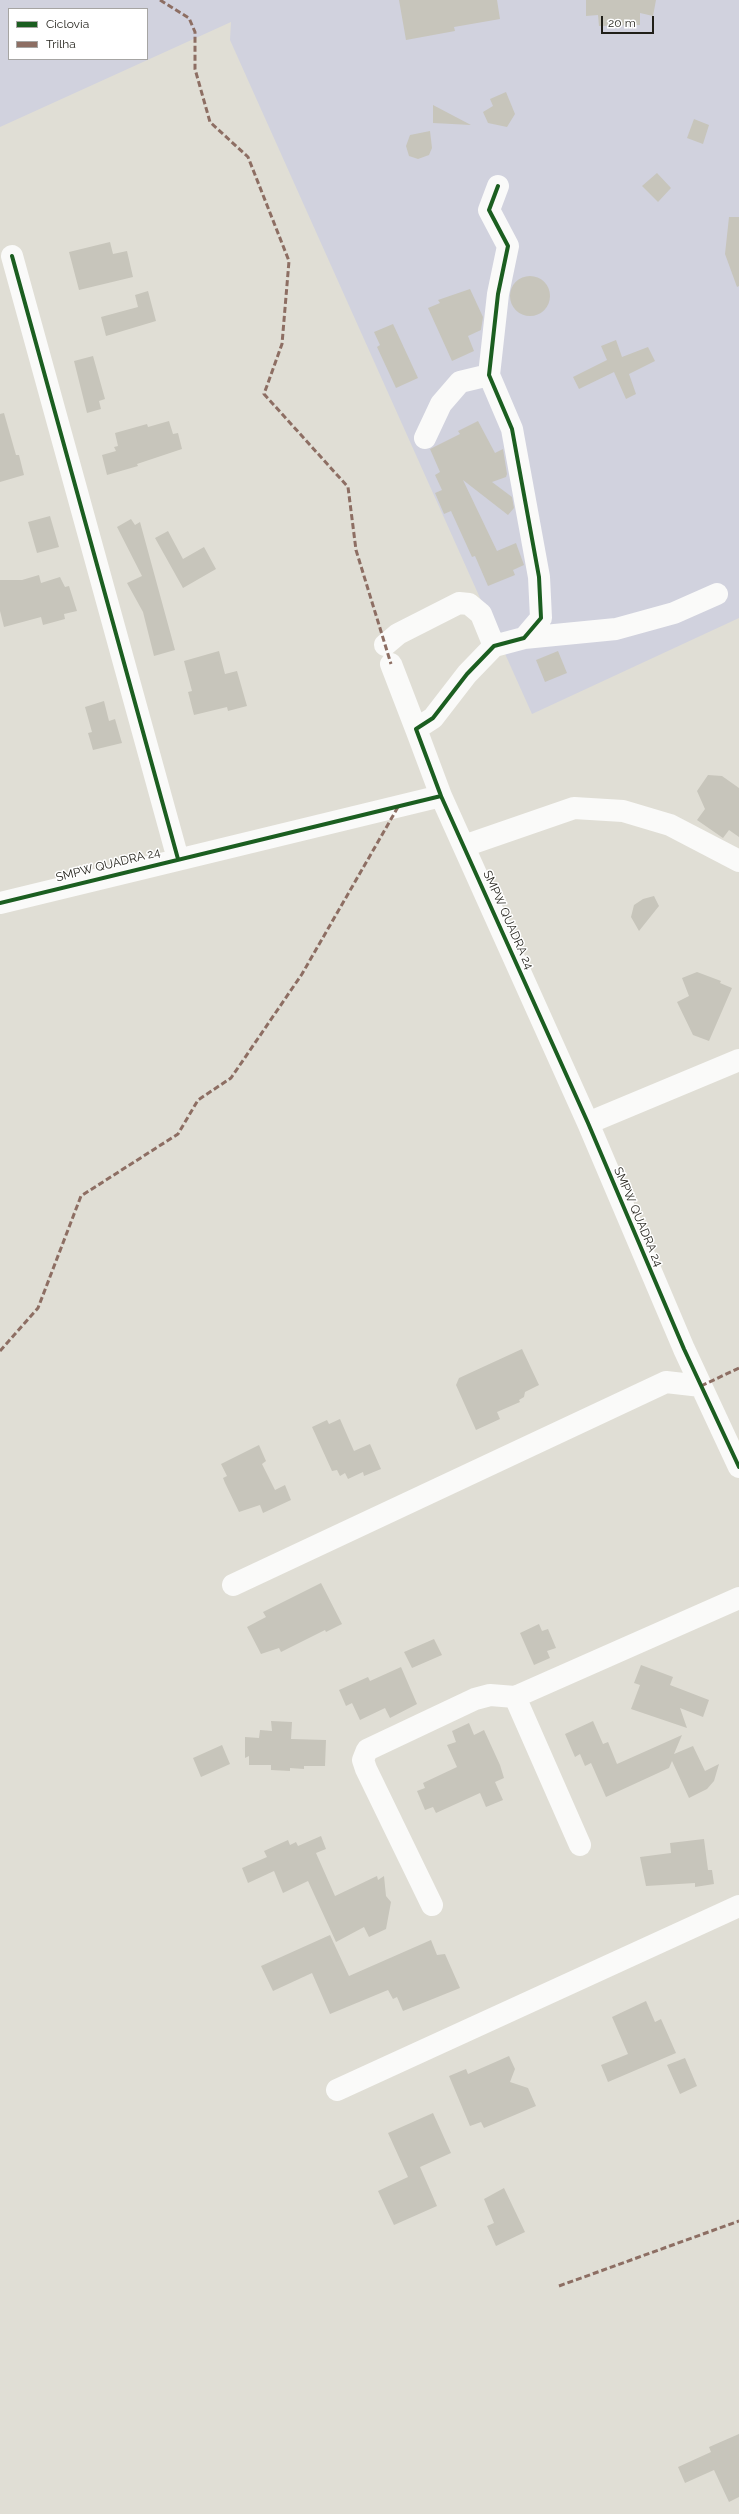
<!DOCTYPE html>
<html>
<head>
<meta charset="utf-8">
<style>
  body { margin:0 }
  #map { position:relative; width:739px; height:2514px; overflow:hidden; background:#e0ded5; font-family:Raleway,sans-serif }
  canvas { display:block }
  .legend { position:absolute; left:8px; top:8px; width:140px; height:52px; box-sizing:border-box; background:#fff; border:1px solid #a6a5a3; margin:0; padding:5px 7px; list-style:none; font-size:12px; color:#201f18 }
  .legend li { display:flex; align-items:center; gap:8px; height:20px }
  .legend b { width:20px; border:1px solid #a6a5a3 }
  .scale { position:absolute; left:601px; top:16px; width:53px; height:18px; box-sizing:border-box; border:2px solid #201f18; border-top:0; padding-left:5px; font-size:12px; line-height:14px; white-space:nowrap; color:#201f18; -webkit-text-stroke:3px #fff; paint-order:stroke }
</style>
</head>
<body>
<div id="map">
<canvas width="739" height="2514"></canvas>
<ul class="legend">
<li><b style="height:5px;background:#1b5e20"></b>Ciclovia</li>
<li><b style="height:5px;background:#8d6e63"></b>Trilha</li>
</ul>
<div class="scale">20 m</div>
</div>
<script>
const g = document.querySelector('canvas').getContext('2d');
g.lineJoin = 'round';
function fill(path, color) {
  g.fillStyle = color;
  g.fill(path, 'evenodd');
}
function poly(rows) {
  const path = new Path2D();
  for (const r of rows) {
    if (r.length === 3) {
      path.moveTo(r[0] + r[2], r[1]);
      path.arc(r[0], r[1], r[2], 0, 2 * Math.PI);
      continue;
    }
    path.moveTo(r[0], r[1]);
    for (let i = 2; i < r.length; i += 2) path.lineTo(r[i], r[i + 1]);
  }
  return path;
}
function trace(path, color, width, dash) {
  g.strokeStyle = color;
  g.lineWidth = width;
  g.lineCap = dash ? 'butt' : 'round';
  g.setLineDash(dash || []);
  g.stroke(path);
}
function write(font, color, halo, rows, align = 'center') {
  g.font = font + ' Raleway,sans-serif';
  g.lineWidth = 3;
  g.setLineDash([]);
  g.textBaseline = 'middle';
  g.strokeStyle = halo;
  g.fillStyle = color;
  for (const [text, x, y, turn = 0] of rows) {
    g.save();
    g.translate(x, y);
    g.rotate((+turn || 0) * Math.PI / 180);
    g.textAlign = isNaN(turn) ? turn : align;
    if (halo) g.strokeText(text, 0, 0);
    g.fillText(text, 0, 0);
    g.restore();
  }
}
fill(poly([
  [0,0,739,0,739,618,532,714,230,40,231,22,0,127],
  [9,9,147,9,147,59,9,59]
]), '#d1d2de');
fill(poly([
  [399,0,497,0,500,19,454,27,455,31,406,40],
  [586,0,656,0,653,16,640,13,640,25,599,26,598,15,586,16],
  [506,92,515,114,507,127,488,123,483,112,493,106,490,99],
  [433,105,471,125,433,123],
  [694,119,709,125,703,144,687,138],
  [430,131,432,148,429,155,418,159,409,156,406,146,410,135],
  [657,173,671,188,658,202,642,186],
  [729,217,739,217,739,286,737,287,725,254],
  [110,242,113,254,127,251,133,277,79,290,69,252],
  [530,296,20],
  [470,289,483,317,481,330,468,336,474,351,452,361,428,308,440,303,438,300],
  [148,291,156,321,106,336,101,317,138,307,135,295],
  [393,324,418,378,396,388,377,347,380,345,374,332],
  [616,340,622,357,648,347,655,361,629,374,636,394,626,399,614,372,579,389,573,377,607,360,601,346],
  [93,356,105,399,99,401,101,409,87,413,74,361],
  [4,413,16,455,19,455,24,475,0,482,0,414],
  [169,421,173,434,178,433,182,449,137,464,138,466,107,475,102,455,116,451,114,447,118,446,115,433,147,424,148,427],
  [478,421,495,453,503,449,507,474,506,477,492,482,512,497,514,508,508,515,463,480,497,551,516,543,524,565,513,570,515,575,488,586,475,556,472,557,451,511,444,514,435,493,442,490,435,475,440,472,430,449,460,434,458,431],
  [50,516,59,547,37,553,28,522],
  [131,519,135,525,140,522,175,650,154,656,143,612,127,583,142,576,117,527],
  [168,531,183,559,204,547,216,569,183,588,155,538],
  [39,575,41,583,60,577,65,587,69,586,77,611,64,614,65,619,43,625,41,617,4,627,0,611,0,580,22,580],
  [219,651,225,674,237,671,247,706,228,711,227,707,194,715,188,692,192,691,184,661],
  [558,651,567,673,545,682,536,660],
  [104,701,109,721,115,719,122,743,93,750,88,733,92,732,85,707],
  [708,775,722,776,739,788,739,837,729,830,723,838,697,820,705,809,697,791],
  [654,896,659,906,639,931,631,917,634,905,643,899],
  [697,972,721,981,720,983,732,988,709,1041,693,1035,677,1002,689,996,682,978],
  [522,1349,539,1385,525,1392,524,1397,519,1400,520,1402,497,1412,500,1419,476,1430,456,1385,459,1378],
  [340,1419,354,1451,370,1444,381,1469,364,1476,363,1472,348,1479,345,1473,340,1476,337,1470,332,1471,312,1427,327,1420,329,1424],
  [259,1445,266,1461,262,1464,275,1490,285,1485,291,1500,263,1513,260,1505,239,1512,225,1483,223,1478,227,1476,221,1464],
  [321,1583,342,1624,326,1632,325,1630,281,1652,279,1648,261,1654,247,1627,266,1617,263,1612],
  [539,1624,542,1631,548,1629,556,1648,547,1651,550,1658,534,1665,520,1633],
  [434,1639,442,1655,412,1668,404,1652],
  [641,1665,673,1677,670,1685,709,1700,703,1717,680,1708,687,1728,631,1709,640,1685,634,1683],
  [401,1667,417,1704,390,1718,385,1708,360,1720,352,1703,346,1706,339,1690,368,1677,370,1681],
  [271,1721,292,1722,291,1739,326,1740,325,1766,304,1766,304,1769,290,1768,290,1771,271,1770,271,1765,249,1765,249,1756,245,1758,245,1737,259,1738,260,1730,272,1731],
  [593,1721,603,1744,608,1742,617,1764,682,1735,674,1754,693,1746,705,1771,719,1764,714,1781,707,1789,689,1798,672,1761,669,1768,606,1797,591,1763,585,1766,580,1754,575,1757,565,1734],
  [469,1723,474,1735,484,1730,500,1765,504,1778,495,1782,503,1800,486,1807,480,1793,436,1813,433,1807,425,1810,417,1791,425,1788,423,1783,457,1767,447,1745,456,1742,452,1731],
  [222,1745,230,1764,201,1777,193,1758],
  [321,1836,326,1849,316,1853,335,1896,377,1876,378,1880,384,1876,386,1896,391,1902,386,1929,369,1937,364,1927,336,1942,308,1881,283,1893,274,1871,248,1883,242,1868,267,1857,264,1851,288,1840,290,1845,296,1842,298,1846],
  [704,1839,708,1870,712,1870,714,1884,695,1887,695,1883,646,1886,640,1857,671,1853,670,1843],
  [330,1935,349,1976,431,1940,437,1955,445,1954,460,1988,403,2011,397,1997,393,1999,388,1990,330,2014,312,1973,273,1991,261,1966],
  [646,2001,655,2022,661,2019,676,2053,608,2082,601,2065,628,2054,612,2017],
  [509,2056,515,2069,510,2082,528,2088,536,2106,484,2128,481,2122,470,2126,449,2076,466,2069,468,2074],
  [685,2058,697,2086,680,2094,667,2065],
  [433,2113,451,2153,420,2167,437,2206,394,2225,378,2191,408,2177,388,2133],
  [504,2188,525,2232,496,2246,487,2226,494,2223,484,2199],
  [739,2434,739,2497,729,2502,714,2470,685,2483,678,2467,711,2452,709,2447]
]), '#c7c5bb');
trace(poly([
  [12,256,178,859],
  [425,438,441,404,460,382,489,375],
  [524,638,616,629,674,613,717,594],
  [385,645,398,634,459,603,469,604,481,614,494,646],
  [391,664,416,729],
  [441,796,416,729,433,718,467,674,494,646,524,638,541,618,539,577,512,429,489,375,498,294,508,246,489,210,498,186],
  [464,846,574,808,623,811,670,825,739,861],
  [0,903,441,796,588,1123,684,1349,739,1467],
  [588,1123,739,1060],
  [233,1585,666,1382,701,1386],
  [515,1697,580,1845],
  [432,1905,366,1769,363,1760,367,1750,475,1699,490,1695,515,1697,739,1598],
  [337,2090,739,1906]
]), '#fafaf9', 22);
trace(poly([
  [160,0,189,18,195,32,195,69,210,122,248,157,289,261,282,344,264,394,348,487,356,550,391,664],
  [0,1351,38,1308,81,1196,178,1134,198,1100,231,1078,302,974,398,807],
  [701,1386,739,1368],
  [559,2286,739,2221]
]), '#8d6e63', 3, [6, 3]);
trace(poly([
  [12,256,178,859],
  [441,796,416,729,433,718,467,674,494,646,524,638,541,618,539,577,512,429,489,375,498,294,508,246,489,210,498,186],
  [0,903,441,796,588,1123,684,1349,739,1467]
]), '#1b5e20', 4);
write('12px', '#201f18', '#fff', [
  ["SMPW QUADRA 24",108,865,-14],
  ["SMPW QUADRA 24",508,920,66],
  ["SMPW QUADRA 24",638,1217,67]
]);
</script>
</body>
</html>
